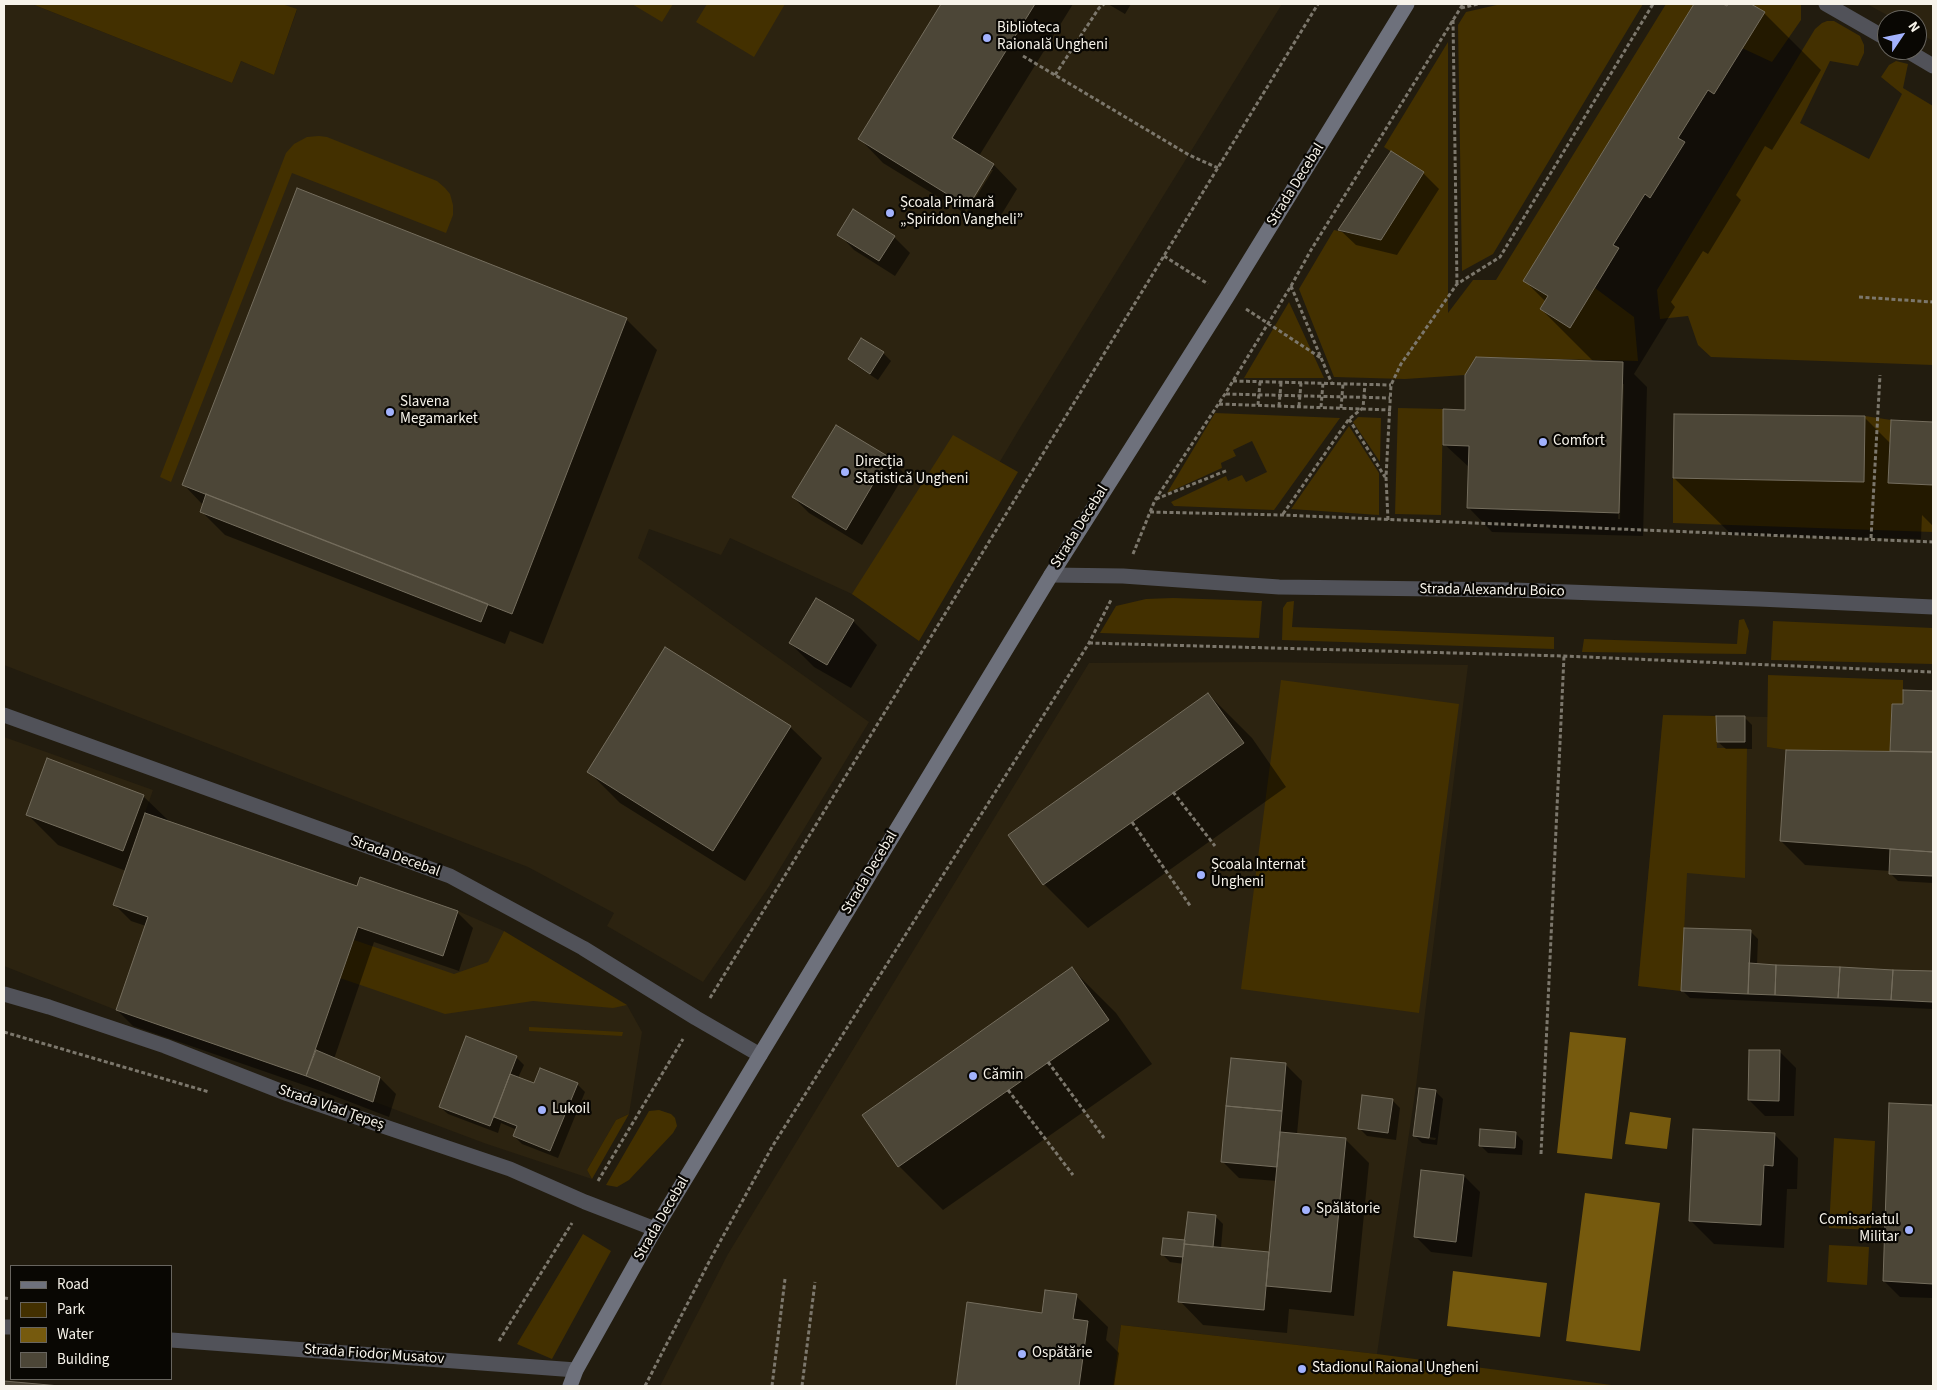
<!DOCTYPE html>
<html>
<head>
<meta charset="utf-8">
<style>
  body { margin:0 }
  #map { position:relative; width:1937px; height:1390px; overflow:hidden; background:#221c0f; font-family:"Source Sans 3",sans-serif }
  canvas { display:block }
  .frame { position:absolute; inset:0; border:5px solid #f7f3ea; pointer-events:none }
  .legend { position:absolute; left:10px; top:1265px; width:162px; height:115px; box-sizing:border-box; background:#090703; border:1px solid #68655f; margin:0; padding:6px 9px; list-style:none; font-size:15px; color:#f7f3ea }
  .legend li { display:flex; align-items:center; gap:10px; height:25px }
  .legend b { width:25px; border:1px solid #68655f }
  .north { position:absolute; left:1877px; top:10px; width:50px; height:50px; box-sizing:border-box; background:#090703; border:1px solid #68655f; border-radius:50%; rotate:56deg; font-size:14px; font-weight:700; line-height:20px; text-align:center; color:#f7f3ea }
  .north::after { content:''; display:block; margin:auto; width:18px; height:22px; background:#a2b2fd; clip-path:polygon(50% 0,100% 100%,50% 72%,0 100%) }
</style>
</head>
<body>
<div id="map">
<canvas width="1937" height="1390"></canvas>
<div class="frame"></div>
<ul class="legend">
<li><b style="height:6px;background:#6e717c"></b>Road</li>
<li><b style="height:14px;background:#433000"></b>Park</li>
<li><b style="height:14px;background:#765a0e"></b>Water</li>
<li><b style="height:14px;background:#4c4637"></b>Building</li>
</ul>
<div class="north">N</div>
</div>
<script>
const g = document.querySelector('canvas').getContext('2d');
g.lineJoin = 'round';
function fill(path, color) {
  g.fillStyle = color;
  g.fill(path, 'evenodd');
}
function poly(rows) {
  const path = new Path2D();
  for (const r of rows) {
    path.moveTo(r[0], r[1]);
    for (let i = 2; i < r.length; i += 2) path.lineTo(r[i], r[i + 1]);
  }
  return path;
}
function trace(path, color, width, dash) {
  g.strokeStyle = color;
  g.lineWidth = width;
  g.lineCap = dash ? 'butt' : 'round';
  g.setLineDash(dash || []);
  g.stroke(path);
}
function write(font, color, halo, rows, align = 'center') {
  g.font = font + ' "Source Sans 3",sans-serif';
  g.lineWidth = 4.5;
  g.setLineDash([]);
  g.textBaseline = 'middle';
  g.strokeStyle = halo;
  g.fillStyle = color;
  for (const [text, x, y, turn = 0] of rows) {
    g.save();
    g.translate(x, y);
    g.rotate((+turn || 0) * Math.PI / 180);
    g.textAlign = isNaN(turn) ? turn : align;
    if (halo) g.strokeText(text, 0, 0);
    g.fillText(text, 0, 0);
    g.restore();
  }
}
fill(poly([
  [4,4,32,4,232,83,241,61,274,75,297,10,282,4,1282,4,1021,426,902,627,852,594,730,538,721,555,649,529,638,558,869,722,768,888,703,982,607,926,614,913,528,867,4,665],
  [1867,4,1933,4,1933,41,1917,32,1917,20,1896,20],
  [1262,662,1468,665,1416,1086,1377,1354,1121,1325,1113,1386,660,1386,728,1254,1089,663],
  [1903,690,1933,691,1933,1002,1681,991,1638,986,1663,715,1769,717,1768,747,1786,750,1890,751,1892,704],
  [4,737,153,790,145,813,356,886,360,877,458,911,504,931,489,962,627,1005,642,1032,629,1114,616,1120,587,1170,592,1179,484,1143,306,1076,116,1010,4,966]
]), '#2c2310');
fill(poly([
  [32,4,282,4,297,9,274,75,241,61,232,83],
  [632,4,673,4,662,22],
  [707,4,785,4,754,57,696,22],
  [1501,4,1643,4,1493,254,1462,271,1458,25,1466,12],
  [1666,4,1694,4,1524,281,1548,296,1540,309,1570,327,1595,288,1634,317,1638,361,1476,357,1465,375,1405,379,1334,377,1299,289,1334,230,1381,240,1423,172,1384,147,1448,42,1448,313,1473,280,1496,280],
  [1751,4,1801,5,1801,20,1772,62,1742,48,1765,12],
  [1827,21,1834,21,1860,36,1864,45,1864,53,1858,66,1830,61,1800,123,1869,159,1902,94,1881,77,1889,65,1896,61,1908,64,1903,88,1933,106,1933,365,1711,357,1698,345,1688,316,1660,319,1657,290,1815,29,1822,23],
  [319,136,327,137,437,181,445,188,450,194,453,205,453,215,446,233,292,173,171,482,160,477,286,153,294,144,307,137],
  [1289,302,1324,378,1244,378],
  [1398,408,1443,409,1441,515,1395,514],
  [1215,413,1340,418,1274,510,1174,506,1171,502,1226,476,1228,481,1242,475,1246,482,1267,472,1252,441,1233,450,1236,456,1221,463,1222,468,1167,493],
  [1865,416,1891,420,1888,483,1933,485,1933,532,1673,523,1673,478,1864,482],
  [1358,417,1381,418,1380,462,1353,422],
  [1349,426,1379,473,1379,515,1291,509],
  [953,435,1018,472,919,641,852,594],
  [1173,598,1262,601,1259,638,1100,633,1116,606,1146,599],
  [1294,601,1292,627,1554,637,1554,649,1282,640,1283,608,1287,602],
  [1744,619,1749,631,1746,654,1582,652,1584,639,1737,644,1739,620],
  [1773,621,1933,628,1933,664,1771,660],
  [1768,675,1903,680,1903,704,1892,704,1890,751,1786,750,1767,747],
  [1281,680,1459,704,1419,1013,1241,989],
  [1663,715,1716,716,1717,748,1747,748,1745,878,1687,873,1681,991,1638,986],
  [504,931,627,1005,613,1008,533,1001,445,1014,340,978,354,940,454,974,488,962],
  [529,1027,530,1027,623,1032,622,1036,529,1031],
  [659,1110,671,1114,675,1118,677,1126,673,1133,629,1180,617,1187,606,1185,649,1111],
  [629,1114,592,1179,587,1170,616,1120],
  [1834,1138,1875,1141,1871,1230,1829,1228],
  [583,1234,611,1251,552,1359,517,1344],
  [1829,1245,1869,1247,1867,1285,1827,1282],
  [1121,1325,1377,1354,1619,1386,1113,1386]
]), '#433000');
fill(poly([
  [1570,1032,1626,1038,1612,1159,1557,1153],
  [1630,1112,1671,1118,1667,1149,1625,1144],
  [1585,1193,1660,1203,1640,1351,1566,1341],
  [1453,1271,1547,1283,1540,1337,1447,1326]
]), '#765a0e');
fill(poly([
  [943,4,1073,4,979,156,994,165,1017,189,992,230,883,163,860,139],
  [990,170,993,170,966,213,964,212],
  [1108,4,1131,4,1125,14],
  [1696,4,1721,4,1727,7,1729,4,1749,4,1764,13,1821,70,1772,150,1765,146,1736,195,1741,200,1708,254,1703,251,1671,302,1675,307,1634,374,1647,387,1643,536,1492,532,1469,508,1470,468,1444,444,1466,411,1594,362,1541,309,1546,302,1525,281],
  [1622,384,1624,384,1620,519,1618,519],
  [1423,173,1439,189,1397,255,1356,245,1340,230],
  [839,234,894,237,910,253,895,276,854,250],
  [626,319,657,350,543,644,510,631,505,644,225,535,201,511,203,505,183,484],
  [883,353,891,361,878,380,857,366,849,359],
  [1865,418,1891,444,1892,421,1933,423,1933,526,1922,515,1921,539,1732,535,1674,478],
  [837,427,889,458,905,474,862,545,809,513,793,497],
  [853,621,877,645,851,688,814,667,790,643],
  [665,649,790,727,822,758,745,881,620,803,589,772],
  [1904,691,1933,692,1933,883,1898,881,1890,873,1890,871,1805,865,1781,841,1895,753,1892,750,1904,705],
  [1208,694,1252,738,1286,787,1088,928,1044,884,1010,835],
  [1744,717,1752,725,1752,749,1726,749,1718,742],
  [143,796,171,823,357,888,457,912,473,928,459,971,374,942,334,1059,380,1078,396,1094,389,1117,324,1092,133,1026,117,1010,146,926,131,921,115,905,126,871,58,845,27,814],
  [1751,932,1758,939,1757,965,1933,972,1933,1009,1690,998,1683,991],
  [1072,969,1116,1013,1152,1064,943,1210,899,1166],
  [1780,1052,1796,1068,1794,1116,1765,1116,1749,1100],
  [516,1057,524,1065,518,1078,534,1085,577,1084,585,1092,558,1158,522,1144,514,1136,517,1130,501,1123,498,1133,448,1114,440,1107],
  [1286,1065,1302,1081,1297,1134,1345,1139,1369,1163,1354,1316,1289,1309,1287,1333,1203,1325,1180,1301,1184,1264,1170,1262,1162,1254,1186,1241,1215,1216,1223,1224,1221,1248,1270,1253,1277,1181,1239,1178,1223,1162],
  [1435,1091,1443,1099,1437,1145,1422,1143,1414,1135],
  [1421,1136,1436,1138,1435,1140,1421,1138],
  [1392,1100,1400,1108,1396,1140,1367,1136,1359,1128],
  [1891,1105,1933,1106,1933,1298,1900,1297,1884,1281],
  [1515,1133,1523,1141,1522,1155,1488,1153,1480,1145],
  [1774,1134,1798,1158,1797,1189,1787,1189,1784,1248,1714,1244,1690,1220],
  [1464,1176,1480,1192,1472,1257,1431,1252,1415,1236],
  [1076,1296,1108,1327,1106,1340,1119,1353,1114,1386,957,1386,968,1304,1043,1314]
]), '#0007');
const building = poly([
  [941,4,1035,4,952,138,994,164,968,207,858,139,941,4],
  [1694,4,1723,4,1727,6,1728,4,1751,4,1765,12,1714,94,1708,90,1678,138,1685,142,1650,198,1645,194,1613,245,1619,248,1570,328,1540,309,1548,296,1523,281,1694,4],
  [1391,151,1424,172,1381,240,1338,230,1391,151],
  [297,188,627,318,512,614,182,485,297,188],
  [853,209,895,236,879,261,837,235,853,209],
  [861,338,884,352,870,374,848,359,861,338],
  [1476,357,1623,362,1619,513,1467,508,1469,446,1443,445,1443,409,1465,410,1465,375,1476,357],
  [1674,414,1865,416,1864,482,1673,478,1674,414],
  [1891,420,1933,422,1933,485,1888,483,1891,420],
  [836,425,889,457,846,530,792,497,836,425],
  [206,494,488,604,481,622,200,512,206,494],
  [816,598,854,620,827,665,789,643,816,598],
  [665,647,791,726,713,851,587,772,665,647],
  [1903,690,1933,691,1933,752,1890,751,1892,704,1903,704,1903,690],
  [1208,693,1244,743,1043,885,1008,835,1208,693],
  [1716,716,1745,716,1745,742,1717,742,1716,716],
  [1786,750,1933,752,1933,852,1780,841,1786,750],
  [47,758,144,795,123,851,26,815,47,758],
  [145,813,357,886,360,877,458,911,443,956,358,927,306,1076,116,1010,148,917,113,905,145,813],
  [1890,849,1933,852,1933,876,1889,874,1890,849],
  [1684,928,1751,930,1748,994,1681,991,1684,928],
  [1749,963,1776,965,1775,995,1748,994,1749,963],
  [1776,965,1840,967,1838,998,1775,995,1776,965],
  [1072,967,1109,1020,898,1167,862,1115,1072,967],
  [1840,967,1893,970,1891,1000,1838,998,1840,967],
  [1893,970,1933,971,1933,1002,1891,1000,1893,970],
  [466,1036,517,1056,490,1126,439,1107,466,1036],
  [316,1050,380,1077,373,1102,306,1076,316,1050],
  [1749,1050,1780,1050,1779,1101,1748,1100,1749,1050],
  [1231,1058,1286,1063,1282,1111,1226,1106,1231,1058],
  [540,1068,578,1083,550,1151,513,1136,517,1126,494,1117,510,1074,534,1083,540,1068],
  [1419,1088,1436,1090,1429,1138,1413,1136,1419,1088],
  [1362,1095,1393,1099,1388,1133,1358,1129,1362,1095],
  [1889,1103,1933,1105,1933,1284,1883,1281,1889,1103],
  [1226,1106,1282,1111,1277,1167,1221,1162,1226,1106],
  [1480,1129,1516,1132,1515,1148,1479,1146,1480,1129],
  [1693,1129,1775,1133,1773,1166,1764,1165,1761,1225,1689,1221,1693,1129],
  [1280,1132,1346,1138,1331,1292,1266,1286,1280,1132],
  [1421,1170,1464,1175,1456,1242,1414,1237,1421,1170],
  [1188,1212,1216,1215,1213,1247,1184,1244,1188,1212],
  [1163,1238,1185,1240,1183,1257,1161,1255,1163,1238],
  [1184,1244,1269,1252,1264,1310,1178,1302,1184,1244],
  [1045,1290,1077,1294,1073,1319,1088,1321,1079,1386,956,1386,967,1302,1042,1313,1045,1290],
  [4,1381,60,1386,4,1386,4,1381]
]);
fill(building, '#4c4637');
trace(building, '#746d5d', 1);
trace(poly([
  [1461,8,1478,4],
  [1453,20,1457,284],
  [1023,56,1189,155,1218,168],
  [1055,75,1099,8,1104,4],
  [1164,256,1208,284],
  [1291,286,1332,384],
  [1859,297,1933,302],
  [1246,309,1321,358],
  [1233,381,1391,385],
  [1226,394,1390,398],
  [1219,404,1391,410],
  [1258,405,1260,382],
  [1279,406,1281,383],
  [1299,406,1301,383],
  [1321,407,1323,383],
  [1341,408,1343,384],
  [1349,419,1385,477],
  [1156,499,1228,470],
  [1150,512,1282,515,1933,542],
  [1283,514,1349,419,1363,408,1365,384],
  [1388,520,1386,477,1391,385,1401,364,1457,284,1500,257,1653,4],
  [1871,538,1880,375],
  [1133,554,1155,500,1225,394,1291,286,1311,250,1463,4],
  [1089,643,1564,656,1933,672],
  [1173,792,1215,846],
  [1132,822,1191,907],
  [710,998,1318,4],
  [4,1032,209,1092],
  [1048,1062,1104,1138],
  [1008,1090,1073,1175],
  [1541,1154,1564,656],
  [598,1181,683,1039],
  [4,1298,11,1299],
  [499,1341,572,1223],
  [645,1386,710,1260,772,1147,1089,643,1111,600],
  [772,1386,785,1279],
  [802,1386,815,1282]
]), '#7c776c', 3, [4, 2.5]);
trace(poly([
  [1826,4,1887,39],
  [1906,50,1933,66],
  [4,715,450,876,583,948,696,1018,760,1055]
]), '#515259', 15);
trace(poly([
  [1051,575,1123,576,1279,587,1514,590,1759,599,1933,607],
  [4,994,49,1007,165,1046,288,1094,510,1169,585,1202,655,1229],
  [4,1327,11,1327],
  [171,1340,576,1370]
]), '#515259', 15);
trace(poly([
  [570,1386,576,1370,655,1229,760,1055,1051,575,1227,297,1407,4]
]), '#6e717c', 15);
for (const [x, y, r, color] of [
  [987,38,5,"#a2b2fd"],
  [890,213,5,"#a2b2fd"],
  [390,412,5,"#a2b2fd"],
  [1543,442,5,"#a2b2fd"],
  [845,472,5,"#a2b2fd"],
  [1201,875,5,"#a2b2fd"],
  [973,1076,5,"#a2b2fd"],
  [542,1110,5,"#a2b2fd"],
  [1306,1210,5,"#a2b2fd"],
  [1909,1230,5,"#a2b2fd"],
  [1022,1354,5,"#a2b2fd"],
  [1302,1369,5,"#a2b2fd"]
]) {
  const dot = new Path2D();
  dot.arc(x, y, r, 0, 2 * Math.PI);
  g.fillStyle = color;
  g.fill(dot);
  trace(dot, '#090703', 2);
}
write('15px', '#f7f3ea', '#090703', [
  ["Biblioteca",997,29],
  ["Raională Ungheni",997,46],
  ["Școala Primară",900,204],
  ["„Spiridon Vangheli”",900,221],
  ["Slavena",400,403],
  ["Megamarket",400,420],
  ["Comfort",1553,442],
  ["Direcția",855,463],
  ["Statistică Ungheni",855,480],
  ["Școala Internat",1211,866],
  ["Ungheni",1211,883],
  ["Cămin",983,1076],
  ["Lukoil",552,1110],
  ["Spălătorie",1316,1210],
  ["Comisariatul",1899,1221,"right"],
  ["Militar",1899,1238,"right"],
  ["Ospătărie",1032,1354],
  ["Stadionul Raional Ungheni",1312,1369]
], 'left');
write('15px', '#f7f3ea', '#090703', [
  ["Strada Decebal",1296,185,-58],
  ["Strada Decebal",1080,527,-58],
  ["Strada Alexandru Boico",1492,591,1],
  ["Strada Decebal",395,857,20],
  ["Strada Decebal",870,873,-59],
  ["Strada Vlad Ţepeș",331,1108,19],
  ["Strada Decebal",662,1219,-60],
  ["Strada Fiodor Musatov",374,1355,4]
]);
</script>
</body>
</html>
